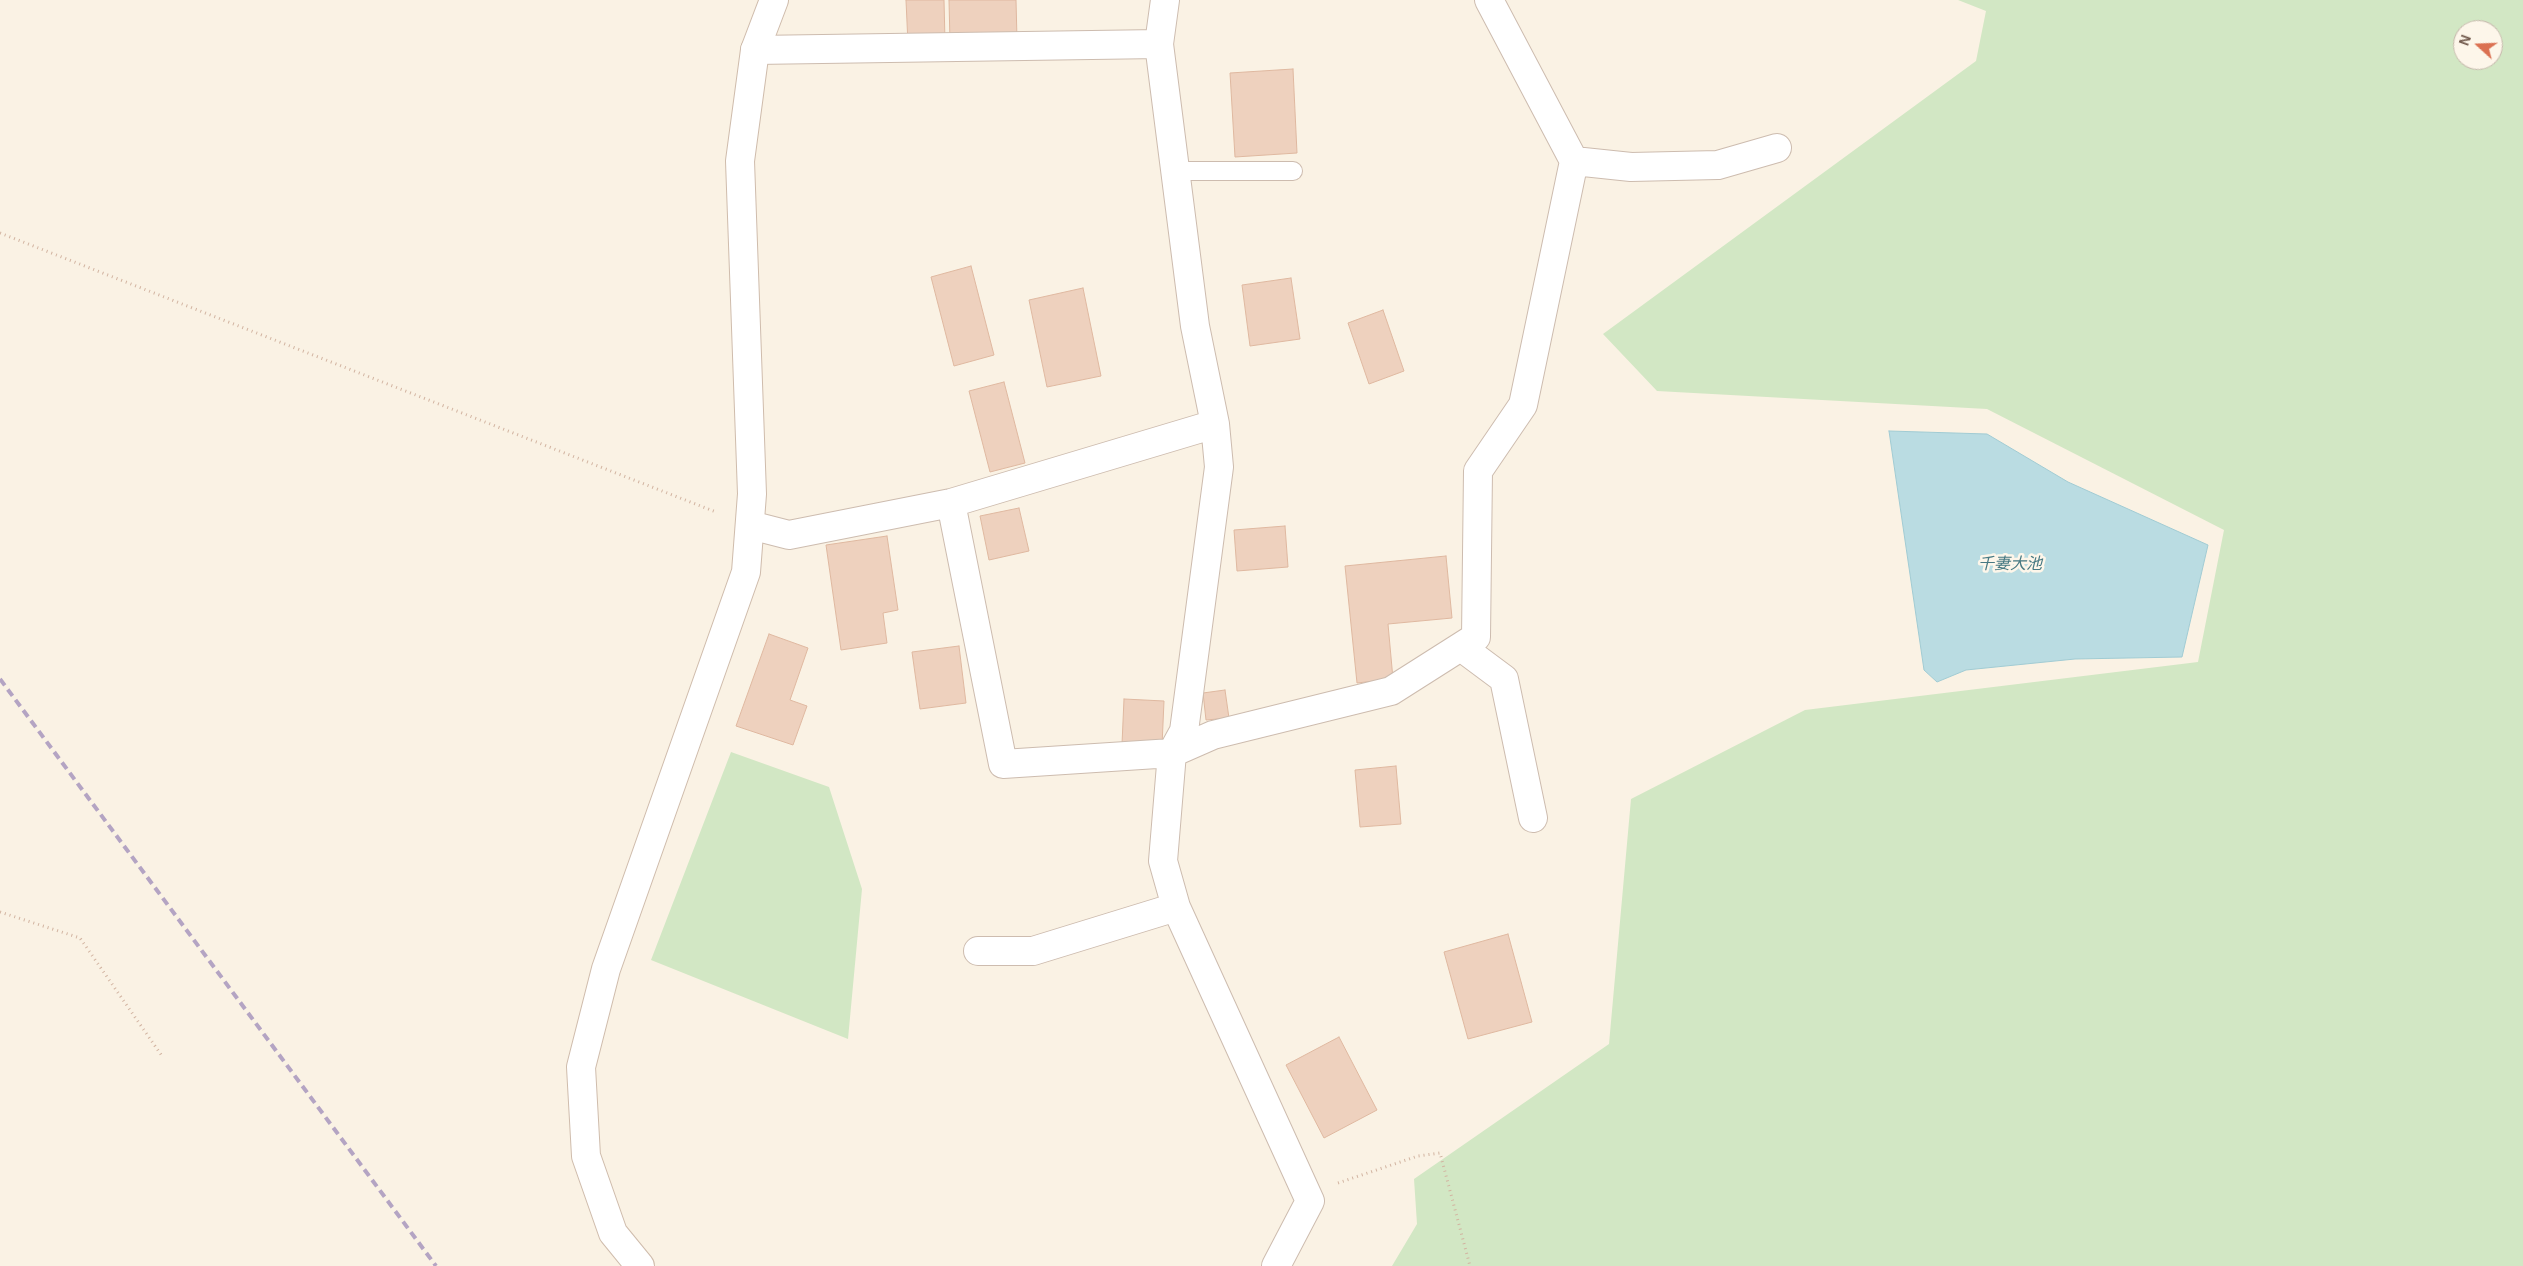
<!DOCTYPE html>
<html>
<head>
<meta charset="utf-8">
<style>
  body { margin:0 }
  #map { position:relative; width:2523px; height:1266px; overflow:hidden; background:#faf2e4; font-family:Helvetica,sans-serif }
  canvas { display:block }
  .north { position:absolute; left:2453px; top:20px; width:50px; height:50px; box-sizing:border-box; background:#fdf6ea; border:1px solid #c5b7ab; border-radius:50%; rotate:290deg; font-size:14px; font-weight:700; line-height:20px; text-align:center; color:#71594c }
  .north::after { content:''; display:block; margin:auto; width:18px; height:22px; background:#db7152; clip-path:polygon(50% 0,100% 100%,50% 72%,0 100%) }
</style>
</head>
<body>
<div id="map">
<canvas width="2523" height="1266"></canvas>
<div class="north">N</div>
</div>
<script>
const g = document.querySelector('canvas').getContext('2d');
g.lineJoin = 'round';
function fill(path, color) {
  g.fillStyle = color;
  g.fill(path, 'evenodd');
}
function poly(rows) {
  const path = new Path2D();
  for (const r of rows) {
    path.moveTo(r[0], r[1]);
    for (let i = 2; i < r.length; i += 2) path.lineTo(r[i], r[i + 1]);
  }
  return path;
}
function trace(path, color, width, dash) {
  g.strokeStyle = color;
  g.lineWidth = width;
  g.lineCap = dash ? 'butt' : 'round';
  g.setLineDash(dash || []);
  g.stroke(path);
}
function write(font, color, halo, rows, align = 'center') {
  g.font = font + ' Helvetica,"Noto Sans JP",sans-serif';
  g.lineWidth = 5;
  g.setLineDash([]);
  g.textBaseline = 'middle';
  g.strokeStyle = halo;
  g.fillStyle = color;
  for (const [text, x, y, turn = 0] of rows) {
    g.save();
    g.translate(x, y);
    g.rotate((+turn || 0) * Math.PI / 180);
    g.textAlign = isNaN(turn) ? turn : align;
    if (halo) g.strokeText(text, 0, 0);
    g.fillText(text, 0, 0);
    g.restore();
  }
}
fill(poly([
  [1958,0,2523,0,2523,1266,1392,1266,1417,1224,1414,1179,1609,1044,1631,799,1805,710,2198,662,2224,530,1987,409,1657,391,1603,334,1976,61,1986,11],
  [2463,30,2493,30,2493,60,2463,60],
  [731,752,829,787,862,889,848,1039,651,960]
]), '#d2e7c4');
const water = poly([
  [1889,431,1987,434,2068,482,2208,545,2182,657,2075,659,1966,670,1937,682,1924,670,1889,431]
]);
fill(water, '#badce2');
trace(water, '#a1cbd3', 1);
const building = poly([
  [906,0,944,0,945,42,908,44,906,0],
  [949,0,1016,0,1017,40,950,42,949,0],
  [1293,69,1297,153,1235,157,1230,73,1293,69],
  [971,266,994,355,954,366,931,277,971,266],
  [1291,278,1300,339,1250,346,1242,285,1291,278],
  [1083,288,1101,376,1047,387,1029,300,1083,288],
  [1383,310,1404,371,1369,384,1348,323,1383,310],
  [1004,382,1025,463,990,472,969,391,1004,382],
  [1019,508,1029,551,989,560,980,516,1019,508],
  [1285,526,1288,567,1237,571,1234,530,1285,526],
  [887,536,898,610,883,613,887,643,841,650,826,545,887,536],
  [1446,556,1452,618,1388,624,1393,679,1357,683,1345,566,1446,556],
  [769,634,808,648,790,700,807,706,793,745,736,726,769,634],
  [959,646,966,703,920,709,912,652,959,646],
  [1225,690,1229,718,1206,720,1203,693,1225,690],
  [1124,699,1164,701,1162,746,1122,744,1124,699],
  [1396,766,1401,824,1360,827,1355,770,1396,766],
  [1508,934,1532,1022,1468,1039,1444,952,1508,934],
  [1339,1037,1377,1110,1324,1138,1286,1065,1339,1037]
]);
fill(building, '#eed1be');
trace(building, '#dfb8a0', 1);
const lane = poly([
  [1175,171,1293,171]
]);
const street = poly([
  [1165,0,1159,44,1195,326,1215,424,1219,467,1184,731,1172,753,1163,861,1176,907,1310,1201,1276,1266],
  [755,50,1159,44],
  [1574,161,1631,167,1718,165,1777,148],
  [951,503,1003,764,1172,753,1213,735,1391,691,1476,637,1478,471,1523,405,1574,161,1489,0],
  [750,525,789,535,951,503,1215,424],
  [1461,647,1504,679,1533,818],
  [978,951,1033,951,1176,907]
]);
const secondary = poly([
  [640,1266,613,1233,586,1156,581,1067,606,969,746,572,752,494,740,161,755,50,774,0]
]);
trace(lane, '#cdbcaf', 20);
trace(street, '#cdbcaf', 30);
trace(secondary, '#cfbcac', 30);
trace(poly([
  [0,233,716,512],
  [0,912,80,938,162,1056],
  [1338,1183,1418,1156,1440,1153,1470,1266]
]), '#d2b4a1', 3, [1, 4]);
trace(lane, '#fff', 18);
trace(street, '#fff', 28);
trace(secondary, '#fff', 28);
trace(poly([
  [0,679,436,1266]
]), '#b4a4c3', 4, [8, 5]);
write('italic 16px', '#477983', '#fdf6ea', [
  ["千妻大池",2010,565]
]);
</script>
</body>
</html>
